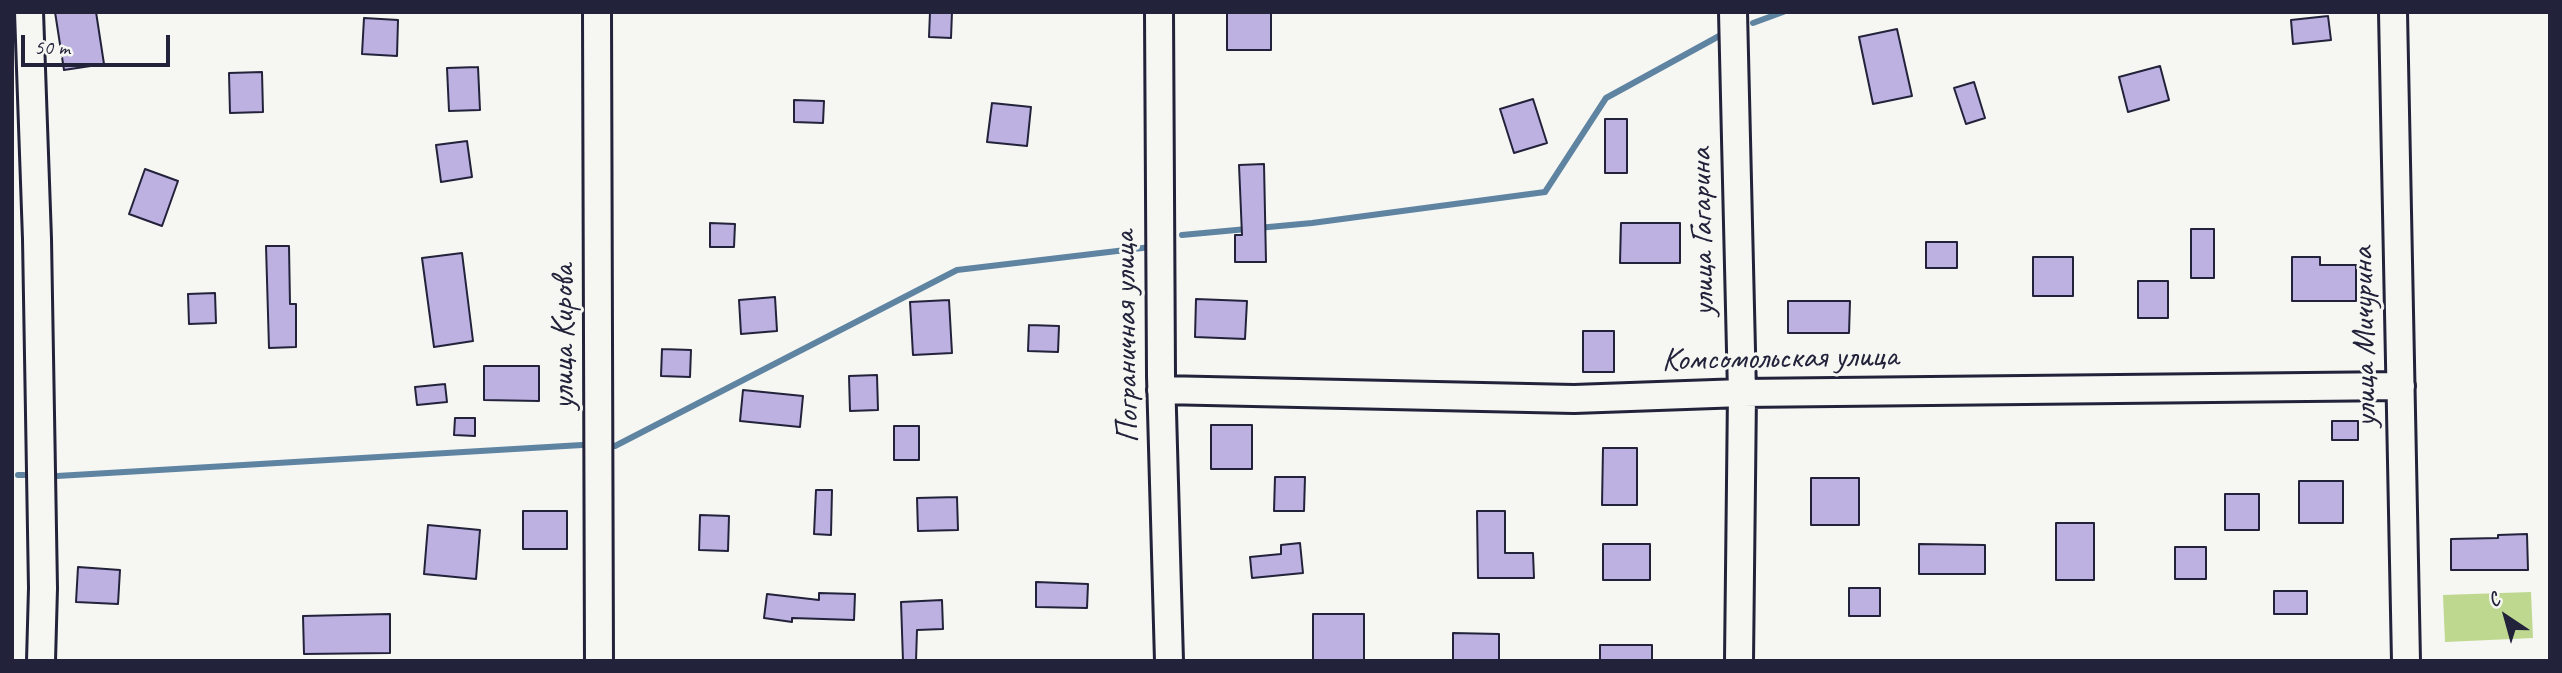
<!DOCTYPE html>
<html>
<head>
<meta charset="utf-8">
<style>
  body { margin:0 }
  #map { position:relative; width:2562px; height:673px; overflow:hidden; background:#f6f6f2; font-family:Caveat,sans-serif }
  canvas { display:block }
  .frame { position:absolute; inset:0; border:14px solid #22223b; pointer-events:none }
  .north { position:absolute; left:2471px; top:582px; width:70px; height:70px; -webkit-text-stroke:5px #f6f6f2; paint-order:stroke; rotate:324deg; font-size:19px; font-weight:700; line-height:28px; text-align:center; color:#22223b }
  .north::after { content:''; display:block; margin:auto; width:24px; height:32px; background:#22223b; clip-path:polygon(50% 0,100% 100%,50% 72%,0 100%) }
  .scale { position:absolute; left:21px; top:35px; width:149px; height:32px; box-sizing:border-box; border:4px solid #22223b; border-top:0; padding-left:9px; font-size:21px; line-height:24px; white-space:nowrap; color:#22223b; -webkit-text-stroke:5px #f6f6f2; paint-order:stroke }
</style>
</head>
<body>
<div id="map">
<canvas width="2562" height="673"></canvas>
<div class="frame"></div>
<div class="north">С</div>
<div class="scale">50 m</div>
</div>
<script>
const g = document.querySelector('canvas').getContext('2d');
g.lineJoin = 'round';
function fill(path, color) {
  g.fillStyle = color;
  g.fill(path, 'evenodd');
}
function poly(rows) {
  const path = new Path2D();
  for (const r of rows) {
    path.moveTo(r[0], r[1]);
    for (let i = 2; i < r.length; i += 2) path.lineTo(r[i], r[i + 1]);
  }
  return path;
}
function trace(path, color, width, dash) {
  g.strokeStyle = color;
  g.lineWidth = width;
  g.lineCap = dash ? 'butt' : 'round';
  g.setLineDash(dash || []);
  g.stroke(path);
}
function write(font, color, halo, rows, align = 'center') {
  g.font = font + ' Caveat,sans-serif';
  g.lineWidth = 6;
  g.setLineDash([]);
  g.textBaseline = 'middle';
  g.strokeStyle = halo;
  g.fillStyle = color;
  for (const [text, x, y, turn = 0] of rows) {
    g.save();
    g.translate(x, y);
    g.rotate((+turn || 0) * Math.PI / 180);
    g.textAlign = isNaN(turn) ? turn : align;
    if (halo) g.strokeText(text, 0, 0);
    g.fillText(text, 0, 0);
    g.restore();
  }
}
fill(poly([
  [2531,592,2533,638,2445,642,2443,595]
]), '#bfd88f');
trace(poly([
  [1753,23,1783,12],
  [1182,235,1312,223,1545,192,1606,98,1721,35],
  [607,445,615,446,957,270,1151,247],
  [18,475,24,475],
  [57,476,582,445]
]), '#5e84a2', 6);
const building = poly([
  [55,12,96,12,104,64,64,70,55,12],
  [930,12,952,12,951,38,929,37,930,12],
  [1227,12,1271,12,1271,50,1227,50,1227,12],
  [2328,16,2331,40,2293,44,2291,20,2328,16],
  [364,18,398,20,397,56,362,54,364,18],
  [1897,29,1912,96,1873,104,1859,37,1897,29],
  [2160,66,2169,100,2128,112,2119,77,2160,66],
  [478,67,480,110,449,111,447,68,478,67],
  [262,72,263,112,230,113,229,73,262,72],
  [1974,82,1985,118,1966,124,1954,88,1974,82],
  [1533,99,1547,143,1514,153,1500,109,1533,99],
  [794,100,824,101,823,123,794,122,794,100],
  [992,103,1031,107,1027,146,987,142,992,103],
  [1605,119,1627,119,1627,173,1605,173,1605,119],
  [467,141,472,177,441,182,436,145,467,141],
  [1264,164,1266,262,1235,262,1235,235,1242,235,1239,165,1264,164],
  [145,169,178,181,162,226,129,214,145,169],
  [710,223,735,224,734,247,710,247,710,223],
  [1621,223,1680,223,1680,263,1620,263,1621,223],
  [2191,229,2214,229,2214,278,2191,278,2191,229],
  [1926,242,1957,242,1957,268,1926,268,1926,242],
  [266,246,289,246,290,304,296,304,296,347,269,348,266,246],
  [462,253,473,341,434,347,422,258,462,253],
  [2033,257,2073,257,2073,296,2033,296,2033,257],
  [2292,257,2320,257,2320,265,2356,265,2356,301,2292,301,2292,257],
  [2138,281,2168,281,2168,318,2138,318,2138,281],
  [215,293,216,323,189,324,188,294,215,293],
  [775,297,777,331,741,334,739,300,775,297],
  [1196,299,1247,301,1245,339,1195,337,1196,299],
  [949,300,952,353,913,355,910,302,949,300],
  [1788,301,1850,301,1849,333,1788,333,1788,301],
  [1029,325,1059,326,1058,352,1028,351,1029,325],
  [1583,331,1614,331,1614,372,1583,372,1583,331],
  [662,349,691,350,690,377,661,376,662,349],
  [484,366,539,366,539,401,484,400,484,366],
  [877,375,878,410,850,411,849,376,877,375],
  [445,384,447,402,417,405,415,387,445,384],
  [743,390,803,396,800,427,740,421,743,390],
  [455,418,475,418,475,436,454,435,455,418],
  [2332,421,2358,421,2358,440,2332,440,2332,421],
  [1211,425,1252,425,1252,469,1211,469,1211,425],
  [894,426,919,426,919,460,894,460,894,426],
  [1603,448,1637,448,1637,505,1602,505,1603,448],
  [1275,477,1305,477,1304,511,1274,511,1275,477],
  [1811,478,1859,478,1859,525,1811,525,1811,478],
  [2299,481,2343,481,2343,523,2299,523,2299,481],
  [816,490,832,490,831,535,814,534,816,490],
  [2225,494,2259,494,2259,530,2225,530,2225,494],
  [957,497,958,530,918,531,917,498,957,497],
  [523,511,567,511,567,549,523,549,523,511],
  [1477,511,1505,511,1505,553,1533,553,1534,578,1478,578,1477,511],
  [700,515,729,516,728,551,699,550,700,515],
  [2056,523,2094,523,2094,580,2056,580,2056,523],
  [428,525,480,530,476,579,424,574,428,525],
  [2527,534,2528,570,2451,570,2451,539,2498,538,2498,535,2527,534],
  [1300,543,1303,573,1252,578,1250,557,1281,554,1281,545,1300,543],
  [1603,544,1650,544,1650,580,1603,580,1603,544],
  [1919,544,1985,545,1985,574,1919,574,1919,544],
  [2175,547,2206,547,2206,579,2175,579,2175,547],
  [78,567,120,570,118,604,76,602,78,567],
  [1036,582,1088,584,1087,608,1036,607,1036,582],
  [1849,588,1880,588,1880,616,1849,616,1849,588],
  [2274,591,2307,591,2307,614,2274,614,2274,591],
  [819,593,855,594,854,620,792,618,792,622,764,618,767,594,819,600,819,593],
  [942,600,943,629,917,630,916,661,903,661,901,602,942,600],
  [390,614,390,653,304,654,303,616,390,614],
  [1313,614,1364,614,1364,661,1313,661,1313,614],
  [1453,633,1499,634,1499,661,1453,661,1453,633],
  [1600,645,1652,645,1652,661,1600,661,1600,645]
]);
fill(building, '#bdb1e2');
trace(building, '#22223b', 2);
const minor = poly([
  [29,12,37,239,43,588,41,661],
  [597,12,599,661],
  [1159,12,1161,376,1169,661],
  [1733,12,1742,393,1739,661],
  [2393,12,2406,661],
  [1161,390,1574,399,1742,393,2401,386]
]);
trace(minor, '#22223b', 32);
trace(minor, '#f6f6f2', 26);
write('33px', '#22223b', '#f6f6f2', [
  ["улица Гагарина",1703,232,-91],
  ["улица Кирова",564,337,-90],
  ["Пограничная улица",1127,337,-91],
  ["улица Мичурина",2365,337,-91],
  ["Комсомольская улица",1780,359,-1]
]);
</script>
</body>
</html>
